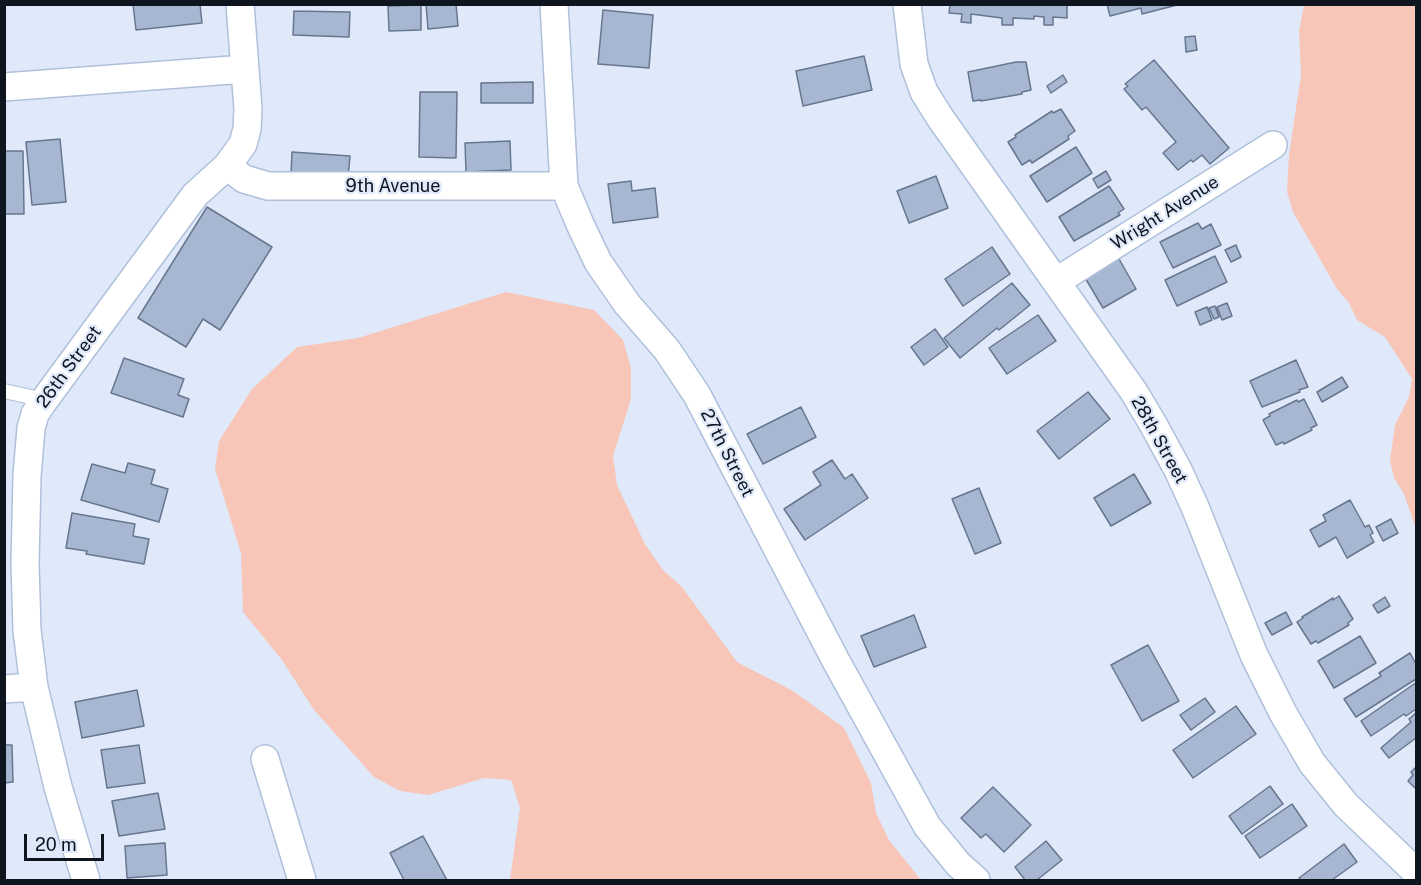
<!DOCTYPE html>
<html>
<head>
<meta charset="utf-8">
<style>
  body { margin:0 }
  #map { position:relative; width:1421px; height:885px; overflow:hidden; background:#dfe9fa; font-family:"Public Sans",sans-serif }
  canvas { display:block }
  .frame { position:absolute; inset:0; border:6px solid #0f151e; pointer-events:none }
  .scale { position:absolute; left:24px; top:834px; width:80px; height:27px; box-sizing:border-box; border:3px solid #0f151e; border-top:0; padding-left:8px; font-size:18px; line-height:21px; white-space:nowrap; color:#0f151e; -webkit-text-stroke:4px #dfe9fa; paint-order:stroke }
</style>
</head>
<body>
<div id="map">
<canvas width="1421" height="885"></canvas>
<div class="frame"></div>
<div class="scale">20 m</div>
</div>
<script>
const g = document.querySelector('canvas').getContext('2d');
g.lineJoin = 'round';
function fill(path, color) {
  g.fillStyle = color;
  g.fill(path, 'evenodd');
}
function poly(rows) {
  const path = new Path2D();
  for (const r of rows) {
    path.moveTo(r[0], r[1]);
    for (let i = 2; i < r.length; i += 2) path.lineTo(r[i], r[i + 1]);
  }
  return path;
}
function trace(path, color, width, dash) {
  g.strokeStyle = color;
  g.lineWidth = width;
  g.lineCap = dash ? 'butt' : 'round';
  g.setLineDash(dash || []);
  g.stroke(path);
}
function write(font, color, halo, rows, align = 'center') {
  g.font = font + ' "Public Sans",sans-serif';
  g.lineWidth = 4.5;
  g.setLineDash([]);
  g.textBaseline = 'middle';
  g.strokeStyle = halo;
  g.fillStyle = color;
  for (const [text, x, y, turn = 0] of rows) {
    g.save();
    g.translate(x, y);
    g.rotate((+turn || 0) * Math.PI / 180);
    g.textAlign = isNaN(turn) ? turn : align;
    if (halo) g.strokeText(text, 0, 0);
    g.fillText(text, 0, 0);
    g.restore();
  }
}
fill(poly([
  [1304,5,1416,5,1416,529,1404,494,1394,478,1390,460,1395,425,1409,397,1412,379,1385,337,1357,320,1349,303,1337,289,1293,212,1287,192,1289,155,1301,75,1299,31],
  [506,292,594,310,623,340,631,368,631,399,613,456,617,485,645,544,663,570,682,587,737,662,793,691,844,728,871,783,876,813,889,840,921,880,510,880,520,808,511,780,484,778,428,795,400,791,374,777,314,710,282,660,243,612,241,553,215,469,219,441,252,389,297,347,358,338]
]), '#f7c6b8');
const building = poly([
  [133,4,200,4,202,23,136,30,133,4],
  [426,4,456,4,458,26,428,29,426,4],
  [950,4,1067,4,1067,18,1053,17,1053,25,1044,25,1044,17,1034,16,1034,19,1013,18,1013,25,1002,25,1002,18,971,14,971,23,961,22,962,14,949,13,950,4],
  [1107,4,1177,4,1177,5,1142,14,1141,8,1110,16,1107,4],
  [421,5,421,30,389,31,388,6,421,5],
  [603,10,653,15,649,68,598,64,603,10],
  [294,11,350,12,349,37,293,35,294,11],
  [1195,36,1197,50,1186,52,1185,37,1195,36],
  [864,56,872,90,803,106,796,71,864,56],
  [1154,60,1229,148,1210,164,1202,155,1193,162,1191,160,1178,170,1163,153,1176,142,1146,107,1142,110,1124,89,1128,86,1125,84,1154,60],
  [1016,62,1026,62,1031,90,1022,92,1022,94,981,101,981,100,973,101,968,72,1016,62],
  [1063,75,1067,82,1051,93,1047,86,1063,75],
  [533,82,533,103,481,103,481,83,533,82],
  [420,92,457,92,456,158,419,157,420,92],
  [1061,109,1075,131,1068,136,1069,139,1032,163,1030,160,1022,165,1008,142,1016,137,1015,135,1052,111,1053,113,1061,109],
  [60,139,66,202,32,205,26,142,60,139],
  [510,141,511,170,466,172,465,143,510,141],
  [1076,147,1092,173,1047,202,1030,176,1076,147],
  [4,151,23,151,24,214,4,214,4,151],
  [292,152,350,156,348,178,291,173,292,152],
  [1106,171,1111,180,1098,188,1093,179,1106,171],
  [936,176,948,208,909,223,897,191,936,176],
  [631,181,632,191,655,188,658,217,613,223,608,184,631,181],
  [1109,186,1124,209,1118,213,1120,215,1074,241,1059,217,1109,186],
  [207,207,272,247,220,330,203,319,186,347,138,318,207,207],
  [1198,223,1202,229,1211,224,1221,245,1173,268,1160,242,1198,223],
  [1236,245,1241,257,1231,262,1225,250,1236,245],
  [992,247,1010,274,963,306,945,279,992,247],
  [1215,256,1227,282,1177,306,1165,280,1215,256],
  [1118,257,1136,289,1103,308,1084,276,1118,257],
  [1012,283,1030,305,999,330,997,328,960,358,944,338,1012,283],
  [1227,303,1232,316,1222,320,1217,307,1227,303],
  [1215,306,1219,317,1214,319,1209,308,1215,306],
  [1207,307,1212,320,1200,325,1195,312,1207,307],
  [1038,315,1056,341,1007,374,989,348,1038,315],
  [935,329,948,347,924,365,911,347,935,329],
  [124,358,184,379,178,395,189,399,183,417,111,393,124,358],
  [1296,360,1308,387,1299,390,1300,392,1262,407,1250,381,1296,360],
  [1342,377,1348,387,1322,402,1317,392,1342,377],
  [1088,392,1110,419,1059,459,1037,431,1088,392],
  [1304,399,1317,425,1311,428,1312,430,1284,444,1283,442,1276,445,1263,420,1270,416,1269,414,1297,400,1298,402,1304,399],
  [801,407,816,437,763,464,747,434,801,407],
  [832,460,845,479,852,474,868,498,805,540,784,509,821,485,813,472,832,460],
  [128,463,155,470,151,484,168,489,159,522,81,500,92,464,125,473,128,463],
  [1134,474,1151,503,1111,526,1094,498,1134,474],
  [979,488,1001,543,975,554,952,499,979,488],
  [1350,500,1365,527,1369,525,1373,533,1370,535,1374,542,1347,558,1336,537,1319,547,1310,530,1326,521,1323,515,1350,500],
  [72,513,135,524,133,536,149,539,144,564,86,554,87,551,66,548,72,513],
  [1391,519,1398,533,1383,541,1376,527,1391,519],
  [1339,596,1353,619,1348,623,1349,625,1318,643,1316,641,1311,644,1297,622,1303,618,1302,617,1333,598,1333,600,1339,596],
  [1385,597,1390,606,1378,613,1373,605,1385,597],
  [1286,612,1292,624,1272,635,1265,623,1286,612],
  [914,615,926,647,874,667,861,636,914,615],
  [1360,636,1376,663,1334,688,1318,661,1360,636],
  [1148,645,1179,701,1142,721,1111,665,1148,645],
  [1410,653,1416,664,1416,679,1356,717,1344,699,1381,676,1379,673,1410,653],
  [1414,684,1416,684,1416,709,1406,716,1404,714,1371,736,1361,721,1414,684],
  [137,690,144,726,82,738,75,702,137,690],
  [1205,698,1215,712,1191,730,1180,715,1205,698],
  [1236,706,1256,734,1193,778,1173,750,1236,706],
  [1416,713,1416,738,1389,758,1381,748,1411,722,1409,719,1416,713],
  [4,745,12,745,13,782,4,783,4,745],
  [139,745,145,783,107,788,101,750,139,745],
  [1416,767,1416,789,1408,781,1413,775,1411,772,1416,767],
  [1270,786,1283,804,1242,834,1229,816,1270,786],
  [993,787,1031,825,1004,852,986,834,981,838,961,818,993,787],
  [158,793,165,829,119,836,112,801,158,793],
  [1292,804,1307,826,1260,858,1245,836,1292,804],
  [423,836,447,880,404,880,390,853,423,836],
  [1046,841,1062,860,1037,880,1025,880,1015,867,1046,841],
  [165,843,167,875,127,878,125,846,165,843],
  [1344,844,1357,862,1332,880,1301,880,1299,878,1344,844]
]);
fill(building, '#a7b7d2');
trace(building, '#67768f', 1.5);
const lane = poly([
  [4,391,31,397]
]);
const street = poly([
  [554,4,564,186,580,224,598,262,627,304,667,350,697,395,836,661,927,826,958,864,976,880],
  [907,4,914,64,924,92,941,119,1134,392,1153,424,1178,470,1195,507,1254,655,1283,713,1312,763,1346,805,1416,872],
  [4,87,245,69],
  [227,166,244,179,268,186,564,186],
  [1057,281,1273,145],
  [4,689,34,687],
  [265,759,302,880],
  [86,880,58,787,34,687,27,630,25,564,27,476,31,428,35,414,43,402,195,195,227,166,243,144,247,129,248,109,240,4]
]);
trace(lane, '#afc0db', 16);
trace(street, '#afc0db', 30);
trace(lane, '#fff', 14);
trace(street, '#fff', 27);
write('18px', '#0f151e', '#dfe9fa', [
  ["9th Avenue",393,186],
  ["Wright Avenue",1165,213,-32],
  ["26th Street",69,367,-54],
  ["28th Street",1159,440,61],
  ["27th Street",727,453,63]
]);
</script>
</body>
</html>
